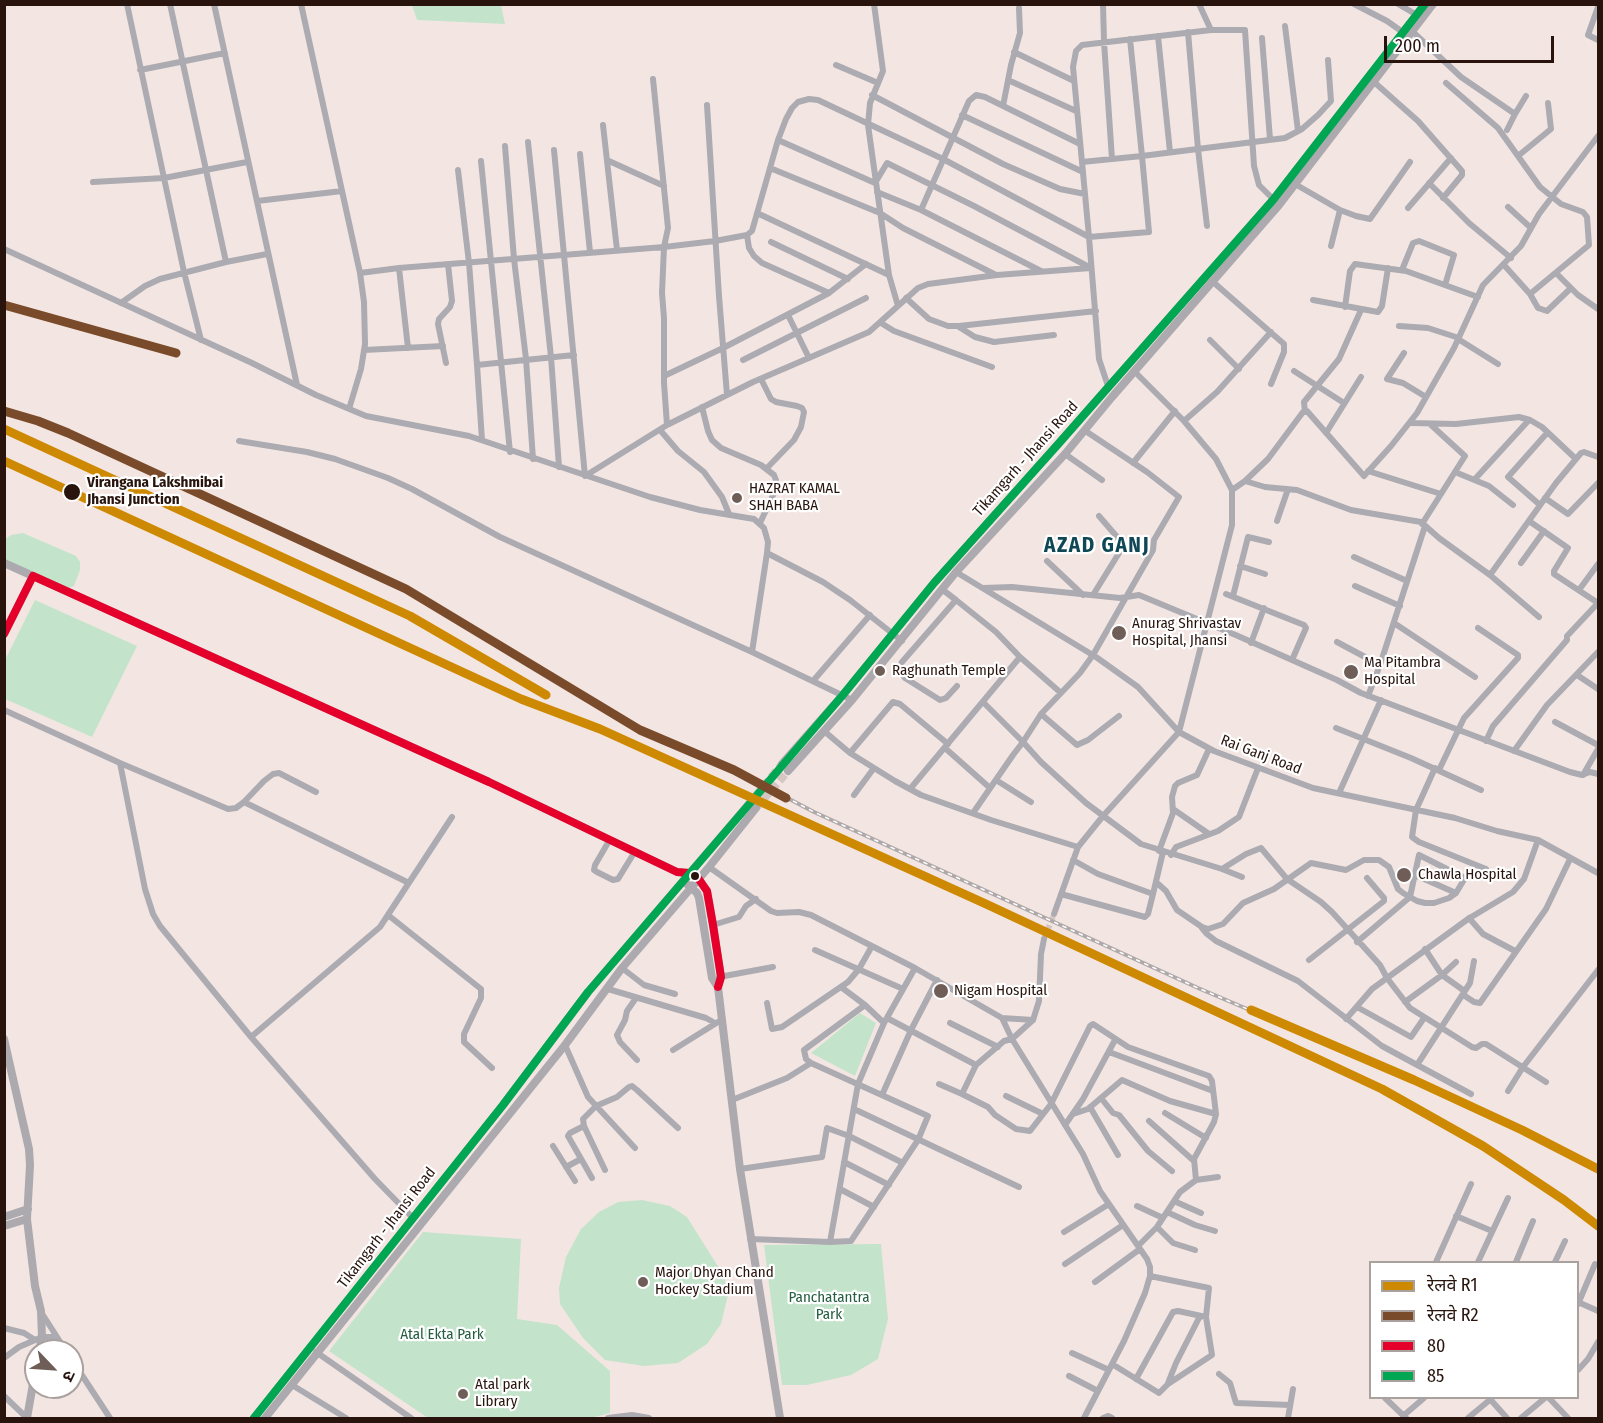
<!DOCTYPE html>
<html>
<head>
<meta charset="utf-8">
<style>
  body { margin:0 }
  #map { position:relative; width:1603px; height:1423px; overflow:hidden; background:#f3e6e2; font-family:"Fira Sans Condensed","Noto Sans Devanagari",sans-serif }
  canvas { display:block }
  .frame { position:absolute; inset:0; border:6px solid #28140d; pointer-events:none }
  .legend { position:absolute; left:1369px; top:1261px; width:210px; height:138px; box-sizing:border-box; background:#fff; border:2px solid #a9a19e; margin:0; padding:8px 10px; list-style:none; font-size:18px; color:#28140d }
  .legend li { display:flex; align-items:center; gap:12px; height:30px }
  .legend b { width:30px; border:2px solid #a9a19e }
  .north { position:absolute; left:24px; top:1339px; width:60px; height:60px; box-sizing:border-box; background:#fff; border:2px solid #a9a19e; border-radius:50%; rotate:115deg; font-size:16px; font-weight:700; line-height:24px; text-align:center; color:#28140d }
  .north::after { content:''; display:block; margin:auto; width:21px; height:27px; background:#6f5e58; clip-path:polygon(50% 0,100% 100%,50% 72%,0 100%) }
  .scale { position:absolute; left:1384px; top:36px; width:170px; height:27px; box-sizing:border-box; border:3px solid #28140d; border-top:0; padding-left:8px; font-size:18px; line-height:21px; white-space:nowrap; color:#28140d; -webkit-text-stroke:4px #fff; paint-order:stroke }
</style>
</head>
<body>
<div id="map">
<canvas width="1603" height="1423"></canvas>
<div class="frame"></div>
<ul class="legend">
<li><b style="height:8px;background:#ce8903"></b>रेलवे R1</li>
<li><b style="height:8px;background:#7a4b2a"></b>रेलवे R2</li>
<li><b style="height:8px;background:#e4002b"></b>80</li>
<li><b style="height:8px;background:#00a651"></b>85</li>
</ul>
<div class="north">उ</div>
<div class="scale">200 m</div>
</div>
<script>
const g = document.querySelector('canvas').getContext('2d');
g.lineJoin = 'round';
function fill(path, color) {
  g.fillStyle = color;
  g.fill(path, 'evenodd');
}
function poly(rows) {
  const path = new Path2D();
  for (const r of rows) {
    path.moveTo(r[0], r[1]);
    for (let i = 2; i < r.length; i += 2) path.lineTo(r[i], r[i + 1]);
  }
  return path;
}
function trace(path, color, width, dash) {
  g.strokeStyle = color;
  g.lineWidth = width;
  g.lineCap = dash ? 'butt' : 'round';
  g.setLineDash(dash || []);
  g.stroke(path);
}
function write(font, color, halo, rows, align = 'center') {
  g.font = font + ' "Fira Sans Condensed",sans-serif';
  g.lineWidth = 4.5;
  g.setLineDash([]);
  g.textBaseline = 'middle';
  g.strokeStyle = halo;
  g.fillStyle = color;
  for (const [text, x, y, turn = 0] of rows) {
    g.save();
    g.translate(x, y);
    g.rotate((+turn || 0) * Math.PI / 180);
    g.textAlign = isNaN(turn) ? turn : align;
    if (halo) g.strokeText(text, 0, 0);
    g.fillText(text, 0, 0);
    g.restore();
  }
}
fill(poly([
  [412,5,501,5,505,24,417,20],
  [23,533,76,556,80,562,80,570,74,586,68,588,5,560,5,539,11,535],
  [35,600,137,646,92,737,5,699,5,660],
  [860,1013,876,1023,855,1076,811,1053],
  [642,1200,670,1206,687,1217,724,1276,728,1295,721,1324,707,1344,678,1363,644,1366,605,1360,583,1338,560,1304,559,1288,566,1257,581,1229,599,1212,618,1202],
  [423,1232,521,1239,517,1319,557,1325,610,1371,610,1413,591,1418,428,1418,329,1351],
  [881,1244,888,1319,878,1359,851,1375,807,1385,782,1385,764,1245]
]), '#c3e4cb');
trace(poly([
  [1044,939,1054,914]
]), '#d5c6c2', 6, [6, 3]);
trace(poly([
  [748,805,782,764],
  [756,808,788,771]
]), '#d5c6c2', 8, [8, 4]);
trace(poly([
  [127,4,184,272,201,340],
  [170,4,226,262],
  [214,4,297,385],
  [301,4,360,273],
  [874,4,883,71,870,103,868,125,889,275,898,306],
  [1103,4,1104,42,1112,159],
  [1199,4,1211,30],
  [1354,4,1387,21,1404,33],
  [1398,4,1417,15],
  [1598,7,1588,35,1598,40],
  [1285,26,1298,131],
  [1188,32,1198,149,1207,226],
  [1413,32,1461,77,1515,114,1507,130],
  [1158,36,1170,152],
  [1262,38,1270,139],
  [1130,39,1142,156,1285,138,1302,129,1318,115,1331,101,1328,60],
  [1014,52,1074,81],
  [836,65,878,83],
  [140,70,225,53],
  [653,79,668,228,664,247,715,241,747,235,752,231,778,140,786,119,792,108,798,102,809,99,818,100,943,159,1089,237],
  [1008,80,1076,111],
  [1374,82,1418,121,1462,171,1462,175,1443,198],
  [1446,83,1498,128,1540,187,1561,204,1583,212,1587,217,1589,245,1530,294,1504,265],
  [872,95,1003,164,1060,189,1085,194],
  [707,105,719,296,727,395],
  [1003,106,1011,65,1020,33,1019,8],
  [1515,114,1526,96],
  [962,115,1083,172],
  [603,125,617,250],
  [778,140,875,183,887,163,974,206,1091,268],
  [528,142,551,357,559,467],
  [505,146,514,259,526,359,533,459],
  [554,150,585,476,667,425,753,382,869,332,918,288,928,284,997,275,1091,268],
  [580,154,590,252],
  [1518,156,1551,129,1548,103],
  [481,161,510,452],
  [609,161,664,186],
  [1082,162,1073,67,1076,51,1082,45,1211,30,1245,30,1254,166,1259,185,1276,202],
  [770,168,880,213,903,228,996,275],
  [458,170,469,263,477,365],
  [93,182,164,178,247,162],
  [1429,183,1469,223,1511,258],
  [1295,184,1340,210,1356,216,1370,219,1410,162],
  [877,192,921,210,1041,271],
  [257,201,342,191],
  [1508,207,1531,228],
  [1408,208,1451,158],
  [921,210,969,101,976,95,985,97,1080,144],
  [757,213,889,275],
  [747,235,749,248,754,256,762,263,829,293],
  [1089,237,1082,162,1142,156,1149,232,1089,237,1099,359,1108,386],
  [771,242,848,279],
  [1331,246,1340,210],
  [4,249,252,363,316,395,366,416,469,436,650,497,700,510,754,519,764,528,768,542,767,553],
  [399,268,408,348],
  [1402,270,1413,243,1419,241,1454,255,1445,285],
  [1557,274,1578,295,1598,309],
  [1212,281,1284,344,1284,352,1271,384],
  [1530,294,1538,308,1547,311,1571,288],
  [906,298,929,319,948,326,959,326,1096,311],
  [1313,300,1378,312,1382,306,1388,268],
  [121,303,145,286,160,279,226,262,267,254],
  [1345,307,1350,271,1355,264,1406,271,1478,297],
  [788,315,809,358],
  [881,323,894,331,992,367],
  [1399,326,1428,328,1459,338],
  [959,327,975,337,994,342,1054,335],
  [1458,339,1498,364],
  [1210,340,1239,369],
  [364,350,443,346],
  [1404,353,1387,379,1403,383,1426,397],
  [743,360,866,298],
  [446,363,438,324,439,319,450,307,452,301,448,264],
  [1294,371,1344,403],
  [664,376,723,348,829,293,866,264],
  [761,379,771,399,776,402,797,406,802,408,804,412,801,427,794,440,767,468],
  [702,407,708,431,712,440,721,448,761,465,774,475,776,480,775,491,760,523],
  [349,409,361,369,365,344,364,302,360,273,399,268,664,247,662,293,664,318,664,383,667,425],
  [1305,412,1304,402,1339,359,1361,310],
  [1184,421,1217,392,1271,332],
  [1411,423,1456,424,1519,417,1530,420,1542,427,1576,459],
  [660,430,678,451,704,472,722,497,729,514],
  [1326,433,1361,377],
  [482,440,477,365,574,355],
  [239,441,307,452,335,459,388,478,412,489,500,537,752,652,852,700],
  [1065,454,1102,480],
  [1133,463,1175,411],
  [1368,471,1441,494],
  [1455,472,1489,486,1513,505],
  [1475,479,1529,420],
  [1245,481,1265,487,1297,490,1351,510,1421,522,1439,538,1490,575,1539,617],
  [1232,490,1245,481,1268,459,1303,412,1307,411,1364,476,1391,446,1417,413,1454,348,1483,285,1521,246,1539,214,1598,136],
  [1545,498,1568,514,1598,483],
  [1540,505,1508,477,1547,433],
  [1277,521,1288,489],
  [1529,521,1568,548,1554,571,1554,574,1598,603],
  [1422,524,1465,456,1430,424],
  [1354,557,1407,581],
  [1047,561,1083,595],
  [1521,563,1544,531],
  [1240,566,1265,574],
  [956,572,1096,657,1138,687,1179,732,1214,751,1313,788,1455,818,1497,831,1538,840,1598,873],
  [1490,575,1556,483,1581,453,1584,452,1598,457],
  [1355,586,1400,606],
  [983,588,1012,587,1120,598,1139,595,1238,636,1337,680,1361,693,1570,772,1582,775,1590,772,1598,774],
  [943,590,956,600],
  [1579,590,1598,564],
  [1226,594,1304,625,1306,628,1292,660],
  [1093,595,1124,545,1099,516],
  [1233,596,1248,537,1269,542],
  [1394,623,1475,677],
  [1337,642,1380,665],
  [1251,643,1264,608],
  [752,652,767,553,823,582,850,600,902,641],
  [1577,675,1598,689],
  [813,681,870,615],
  [957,686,946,698,940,700,905,678,899,669,902,662,956,600,996,632,1020,657],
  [1061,693,1080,673,1093,655,1153,550,1154,540,1179,497,1147,472,1084,430],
  [1368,696,1380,665,1425,526],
  [4,710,120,763,228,809,236,808,244,802,264,781,273,774,279,773,316,792],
  [1041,714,1077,745,1088,740,1119,716],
  [1555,722,1598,745],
  [1336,728,1411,758,1481,790],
  [824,731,850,753,895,781,921,795,991,820,1078,847],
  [1486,741,1493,726,1567,640,1567,636,1598,603],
  [945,748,990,788],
  [1514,751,1547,705,1598,652],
  [850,753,893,702,900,704,948,744],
  [120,763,145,889,153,914,160,926,251,1037,375,1179,413,1218],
  [1435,768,1416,810,1412,837,1419,842,1486,869],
  [1439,770,1464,718,1518,658,1518,655,1478,628],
  [1583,775,1598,749],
  [996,780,1031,802],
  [910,789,1020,657,1061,693,1041,714,1023,742,983,702],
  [1339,793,1381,700],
  [854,795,874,768],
  [244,802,409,883],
  [1173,809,1209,834],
  [973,813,1013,755,1023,742,1041,762,1086,803,1141,844,1222,869,1246,854,1261,848,1287,879,1321,902,1332,912,1380,965,1387,978,1410,1008,1472,1047,1476,1048,1482,1044,1486,1044,1546,1082],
  [609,841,595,865,594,870,597,872,613,880,618,879,634,853],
  [1159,851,1173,813,1172,797,1175,786,1178,783,1197,775,1209,749],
  [1171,855,1176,847,1218,831,1239,817,1258,768],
  [1073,860,1098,874,1153,894,1163,852],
  [709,867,771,911,777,913,799,912,811,915,915,968],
  [1222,869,1242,877],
  [1415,875,1456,893],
  [1156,882,1166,891,1177,910,1202,927,1208,929,1223,924,1243,903,1274,889,1311,863,1346,870,1364,860,1379,860,1389,867,1398,889,1403,893,1417,901,1425,903,1434,903,1449,898,1456,893,1465,878,1419,855,1410,897,1357,942],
  [1061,894,1145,917,1148,914,1153,894],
  [1054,914,1078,847,1103,816,1179,732,1232,525,1232,490,1216,459,1184,421,1135,372],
  [388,915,481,989,481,998,464,1034,464,1042,492,1068],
  [1469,918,1483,934,1515,951],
  [713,925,739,917,746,906,756,899],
  [1202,928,1207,934,1216,941,1298,981,1382,1046,1471,1094],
  [1044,939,1041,954,1039,1001,1033,1020,1012,1039,1004,1041,976,1065,962,1094,988,1107,995,1115,1016,1129,1030,1131,1051,1104,1090,1026,1093,1024,1128,1047,1209,1076,1212,1081,1216,1114,1214,1122,1194,1159,1196,1180,1180,1192,1157,1227,1138,1246],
  [1425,949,1442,975,1463,990,1465,996,1474,1002,1480,1003,1546,909,1570,859],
  [815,950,903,989],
  [1309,960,1384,901,1384,898,1367,878],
  [622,968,644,985,675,994],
  [719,977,773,967],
  [841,987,865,1005],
  [608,989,706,1018,715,1023],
  [636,998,627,1011,625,1020,617,1035,620,1042,637,1060],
  [1405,1002,1442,975,1456,962],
  [767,1003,772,1029,782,1027,848,982,859,969,872,946],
  [1357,1007,1411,1037,1424,1018],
  [887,1018,976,1065],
  [1002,1018,1033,1020],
  [1346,1019,1372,989,1387,978,1468,919,1513,892,1524,879,1538,840],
  [950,1023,998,1047],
  [251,1037,380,927,452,817],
  [565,1045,588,1097,635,1148],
  [673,1050,718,1022],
  [1109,1052,1213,1091],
  [1417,1065,1470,983,1474,961],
  [939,1084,962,1094],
  [1508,1091,1523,1067,1598,970],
  [882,1095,911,1030,937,980],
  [1006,1096,1043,1114],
  [1101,1098,1113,1113,1119,1115,1148,1151,1172,1171],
  [732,1100,787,1078,811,1063],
  [1090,1107,1118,1155],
  [854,1109,1019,1187],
  [1165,1113,1206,1138],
  [1073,1114,1088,1109,1122,1080,1170,1101,1216,1114],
  [1149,1121,1194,1161],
  [1065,1125,1083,1099,1115,1040],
  [584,1126,570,1133,568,1136,592,1178],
  [553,1146,575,1181],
  [844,1162,889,1185],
  [566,1167,581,1159],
  [740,1169,822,1157,827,1128,849,1136,903,1163],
  [605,1170,584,1126,583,1119,596,1106,617,1097,629,1087,632,1086,637,1090,678,1128],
  [1196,1180,1218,1177],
  [840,1189,874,1207],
  [1174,1201,1201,1213],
  [1137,1206,1163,1218],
  [1167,1212,1195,1225,1215,1231],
  [1456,1216,1492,1231],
  [1157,1227,1173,1243,1195,1250],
  [1064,1232,1109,1204],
  [750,1239,830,1242,858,1084,884,1023,915,968,1002,1018,1012,1039,1083,1154,1100,1191,1147,1259,1150,1267,1150,1276,1145,1293,1124,1341,1084,1418],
  [830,1242,851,1241,918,1140,928,1116,811,1063,806,1059,804,1050,865,1005,884,1023],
  [1436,1262,1471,1184],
  [1478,1262,1508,1198],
  [1516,1262,1533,1221],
  [1555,1262,1565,1241],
  [1065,1264,1123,1225],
  [1095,1282,1140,1249],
  [1578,1302,1598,1311],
  [1578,1304,1595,1264],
  [41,1312,57,1337],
  [4,1328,24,1333,35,1340],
  [316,1352,411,1418],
  [1072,1353,1109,1370],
  [4,1358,19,1347,42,1337,57,1337,66,1351],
  [72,1360,110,1418],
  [1112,1364,1159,1393,1168,1384,1212,1355,1206,1317,1209,1288,1150,1276],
  [1578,1370,1588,1359,1598,1342],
  [1219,1374,1230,1383,1236,1403,1290,1405],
  [1069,1376,1098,1391],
  [1136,1379,1173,1312,1178,1311,1206,1317],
  [1168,1383,1176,1363,1200,1316],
  [292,1385,346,1418],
  [4,1396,27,1418],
  [1385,1398,1406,1418],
  [1489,1398,1507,1418],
  [1549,1398,1568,1418],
  [1403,1416,1424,1398],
  [608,1418,632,1415,649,1418],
  [1103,1418,1108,1416,1112,1418],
  [1288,1418,1293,1389],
  [1468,1418,1492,1398],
  [1521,1418,1545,1398]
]), '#acabb1', 6);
trace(poly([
  [4,563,33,576],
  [4,634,33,576,489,782,677,872,689,873,698,878,707,891,713,925,721,977,718,987],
  [782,764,842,696,934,583,1060,442,1273,200,1425,4],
  [788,771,852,700,956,572,1065,454,1112,397,1279,205,1433,4],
  [687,884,697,893,699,898,712,978,718,987,740,1169,780,1418],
  [4,1039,29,1149,30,1165,27,1219,35,1286,41,1311,42,1337,39,1351],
  [4,1217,28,1209],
  [4,1226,27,1219],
  [27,1418,36,1367],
  [254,1418,503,1105,588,992,748,805],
  [265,1418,565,1045,622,968,709,867,756,808]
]), '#acaaaf', 8);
const rail = poly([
  [4,305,176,353],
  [4,411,38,421,68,433,406,589,625,722,660,740,734,770,814,812,1198,988,1414,1080,1522,1130,1598,1169],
  [4,461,521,699],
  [686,769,986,904,1382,1089,1483,1146,1564,1200,1598,1226]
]);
trace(rail, '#afa9a9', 4);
trace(rail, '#fff', 1.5, [4.5]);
trace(poly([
  [4,634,33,576,489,782,677,872,689,873,698,878,707,891,713,925,721,977,718,987]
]), '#e4002b', 8);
trace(poly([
  [254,1418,503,1105,588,992,842,696,934,583,1060,442,1273,200,1425,4]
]), '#00a651', 8);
trace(poly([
  [4,429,410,616,546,695],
  [4,461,521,699,600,729,986,904,1382,1089,1483,1146,1564,1200,1598,1226],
  [1251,1010,1414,1080,1522,1130,1598,1169]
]), '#ce8903', 9);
trace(poly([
  [4,305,176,353],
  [4,411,38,421,68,433,406,589,640,730,734,770,786,798]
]), '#7a4b2a', 9);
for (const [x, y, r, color] of [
  [72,492,9,"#28140d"],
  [737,498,6,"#6f5e58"],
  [1119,633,8,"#6f5e58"],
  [880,671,6,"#6f5e58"],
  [1351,672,8,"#6f5e58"],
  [1404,875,8,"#6f5e58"],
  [695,876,5,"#28140d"],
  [941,991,8,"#6f5e58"],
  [643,1282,6,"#6f5e58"],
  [463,1394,6,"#6f5e58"]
]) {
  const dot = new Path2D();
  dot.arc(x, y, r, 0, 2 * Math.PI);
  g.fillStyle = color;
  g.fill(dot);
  trace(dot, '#fff', 2);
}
write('15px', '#28140d', '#fff', [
  ["Tikamgarh - Jhansi Road",1026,459,-48],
  ["Rai Ganj Road",1261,755,21],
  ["Tikamgarh - Jhansi Road",387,1228,-52]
]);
write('bold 15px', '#28140d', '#fff', [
  ["Virangana Lakshmibai",87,483],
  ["Jhansi Junction",87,500]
], 'left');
write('15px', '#28140d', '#fff', [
  ["HAZRAT KAMAL",749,489],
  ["SHAH BABA",749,506],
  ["Anurag Shrivastav",1132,624],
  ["Hospital, Jhansi",1132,641],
  ["Ma Pitambra",1364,663],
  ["Hospital",1364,680],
  ["Raghunath Temple",892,671],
  ["Chawla Hospital",1418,875],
  ["Nigam Hospital",954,991],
  ["Major Dhyan Chand",655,1273],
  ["Hockey Stadium",655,1290],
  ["Atal park",475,1385],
  ["Library",475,1402]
], 'left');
write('15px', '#255e41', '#fff', [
  ["Panchatantra",829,1298],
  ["Park",829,1315],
  ["Atal Ekta Park",442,1335]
]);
g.letterSpacing = '1.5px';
write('bold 21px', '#0f4755', '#fff', [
  ["AZAD GANJ",1097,546]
]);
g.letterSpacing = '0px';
</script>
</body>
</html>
